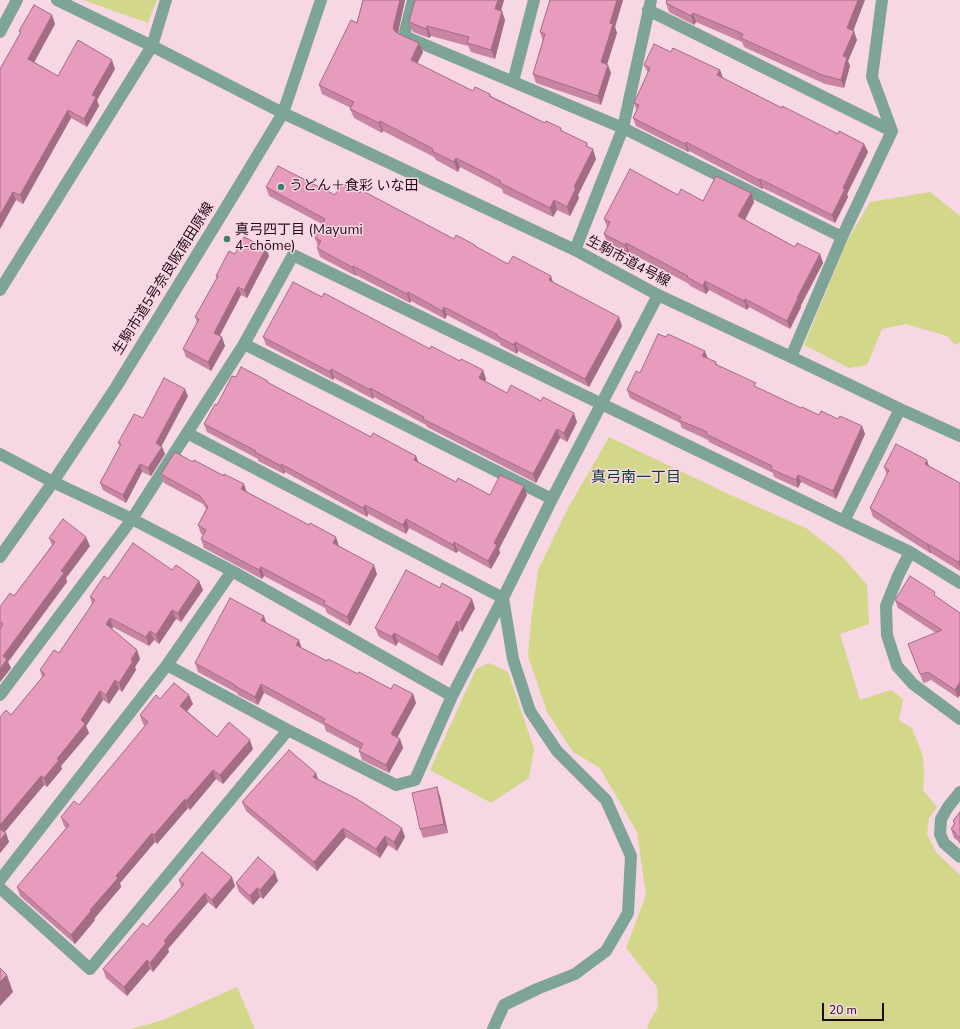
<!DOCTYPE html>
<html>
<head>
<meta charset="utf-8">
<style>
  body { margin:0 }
  #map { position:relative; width:960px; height:1029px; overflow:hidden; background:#f8d7e4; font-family:"Nunito Sans",sans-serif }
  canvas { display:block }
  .scale { position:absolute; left:822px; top:1003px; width:62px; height:18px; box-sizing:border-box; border:2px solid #230916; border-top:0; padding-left:5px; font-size:12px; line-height:14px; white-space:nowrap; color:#230916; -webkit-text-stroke:3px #f8d7e4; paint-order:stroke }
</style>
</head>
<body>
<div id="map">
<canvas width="960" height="1029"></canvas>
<div class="scale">20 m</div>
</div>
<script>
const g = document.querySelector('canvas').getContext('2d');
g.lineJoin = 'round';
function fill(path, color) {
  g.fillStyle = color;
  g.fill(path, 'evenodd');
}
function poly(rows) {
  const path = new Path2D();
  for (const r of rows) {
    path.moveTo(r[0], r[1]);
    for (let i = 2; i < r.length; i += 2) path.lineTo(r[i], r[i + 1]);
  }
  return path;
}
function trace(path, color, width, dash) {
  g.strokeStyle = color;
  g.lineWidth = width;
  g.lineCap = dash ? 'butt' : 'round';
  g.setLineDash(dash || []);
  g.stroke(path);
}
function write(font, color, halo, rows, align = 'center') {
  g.font = font + ' "Nunito Sans","Noto Sans JP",sans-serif';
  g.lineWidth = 3;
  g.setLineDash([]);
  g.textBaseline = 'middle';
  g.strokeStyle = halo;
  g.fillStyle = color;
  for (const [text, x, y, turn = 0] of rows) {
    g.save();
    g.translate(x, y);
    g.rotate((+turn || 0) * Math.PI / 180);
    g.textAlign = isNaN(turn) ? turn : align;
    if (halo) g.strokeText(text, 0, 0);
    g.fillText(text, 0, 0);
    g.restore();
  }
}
fill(poly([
  [83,0,157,0,148,23],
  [930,192,960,216,960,343,955,345,947,336,906,324,882,329,867,365,849,368,804,345,846,243,870,202],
  [609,437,735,497,806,528,842,556,867,585,869,624,840,634,860,700,891,690,903,699,899,720,912,728,923,756,924,776,923,790,937,807,929,818,927,834,936,852,960,875,960,1029,648,1029,647,1026,658,1007,657,987,626,948,646,895,637,832,600,768,573,752,547,712,528,656,531,621,538,570,568,508],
  [489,663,508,672,534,749,529,778,491,803,430,770,476,669],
  [237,987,255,1029,131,1029,163,1020]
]), '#d2d789');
trace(poly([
  [57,0,152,46,283,113],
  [413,0,404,36,623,128,842,237],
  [648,10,892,131],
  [0,32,17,0],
  [513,82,534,0],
  [575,250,623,128,651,0],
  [0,290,152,46,166,0],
  [244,344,552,499],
  [791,357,842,237,892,131,872,77,882,0],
  [187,433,503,598,513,659,530,711,557,751,606,800,631,856,628,913,606,951,575,974,537,989,504,1005,493,1029],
  [53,482,132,519,232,571,452,696],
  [844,521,900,409],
  [910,552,898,576,886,606,887,635,897,666,913,684,960,719],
  [167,665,288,730,396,785,415,780,452,696,503,598,552,499,658,295],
  [0,695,132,519,244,344,293,255,844,521,910,552,960,583],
  [960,792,948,807,941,819,940,834,944,843,960,857],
  [0,880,167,665,232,571],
  [0,888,90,969,288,730]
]), '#7ea497', 12);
trace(poly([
  [283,113,575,250,658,295,791,357,900,409,960,436],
  [0,454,53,482],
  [0,557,53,482,116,387,239,186,283,113,321,0]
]), '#7ea497', 12);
fill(poly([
  [363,0,405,0,398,33,419,43,423,52,417,63,473,91,490,94,491,96,545,123,561,128,562,131,587,143,588,147,596,159,578,195,579,198,570,216,557,210,553,217,503,193,502,189,460,167,458,172,436,160,434,157,383,131,382,133,354,118,350,109,351,108,322,94,319,85,357,23],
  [504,0,501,10,505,20,495,59,471,52,468,46,431,36,429,38,413,32,409,22],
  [549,0,623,0,615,27,617,33,607,64,611,73,601,105,536,83,533,74,543,41,540,32,550,2],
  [666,3,853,31,857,40,848,61,850,66,844,88,825,84,744,47,742,42,696,22,694,25,669,12],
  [52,15,55,24,34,62,58,76,115,69,97,100,99,106,87,127,71,118,23,204,16,200,0,229,0,69,20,33,19,31],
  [671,52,720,70,723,78,782,108,838,134,864,144,868,152,847,194,848,197,835,223,763,188,762,189,689,151,688,152,636,126,633,118,637,111,634,103,648,73,644,65],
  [266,187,335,195,360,193,454,239,475,245,476,247,508,264,553,282,622,326,589,387,518,351,517,354,500,345,500,343,447,315,445,319,411,301,410,303,356,275,356,276,320,257,317,248,318,246,315,238,322,224,269,196],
  [751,193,754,202,745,220,795,247,820,254,823,263,801,305,801,307,790,329,749,307,747,310,709,290,706,294,690,286,689,284,629,252,628,254,607,243,604,234,607,227,604,219,678,195,703,201],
  [266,248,269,256,247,298,241,295,219,336,222,337,225,346,211,371,186,357,183,349,197,322,195,317,217,278,216,276,235,254],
  [322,297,430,349,483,370,486,379,485,381,507,393,577,422,567,442,560,438,536,483,427,427,426,425,374,397,373,399,334,378,333,380,266,345,263,337],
  [707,358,716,362,717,365,758,388,801,408,819,415,862,426,865,434,836,499,801,482,798,488,774,477,773,473,709,442,708,440,682,428,680,423,630,398,627,390],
  [236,377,268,383,371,437,416,456,418,462,456,482,490,495,527,495,499,549,500,553,491,569,458,551,456,553,409,528,406,534,368,514,367,517,285,472,284,474,258,461,258,459,207,432,204,424],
  [188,396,161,446,162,447,165,454,151,476,142,472,126,503,103,490,100,483,120,446,118,443,143,418],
  [193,462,244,484,246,491,339,546,377,574,350,626,327,613,325,608,264,576,262,579,204,548,201,539,203,535,201,534,198,525,206,509,203,504,164,483,161,474],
  [929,466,960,483,960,571,931,553,930,553,873,517,870,508,887,475,884,467],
  [49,538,90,546,66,578,67,582,8,662,11,668,0,682,0,607,14,596,52,545],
  [172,570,199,581,203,590,181,622,176,619,159,644,154,640,149,646,113,627,112,629,137,650,140,659,135,667,136,670,122,692,119,689,109,704,103,700,86,726,89,733,61,766,62,769,47,787,44,785,5,832,6,833,9,842,0,853,0,717,11,715,42,677,40,670,59,653,92,604,90,597,108,579],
  [937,597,960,613,960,695,958,698,931,680,924,683,923,682,908,644,936,633,898,608,895,600],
  [475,608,462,632,460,630,442,666,398,642,396,646,379,637,375,628],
  [266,623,302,648,327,661,358,674,391,689,413,694,416,703,397,738,400,739,403,748,389,773,362,760,359,751,360,749,326,731,324,725,264,693,258,705,238,695,237,693,198,672,195,663],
  [160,699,193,704,187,711,217,737,253,749,223,784,216,779,190,810,188,808,157,844,155,842,120,883,121,887,94,919,95,920,75,944,20,896,17,887,66,828,64,826,61,817,79,805,145,726,143,724,140,715],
  [318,780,405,837,397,851,388,845,380,858,346,837,317,871,246,811,242,802],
  [440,796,448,833,423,838,420,829],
  [960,812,960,844,959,843,958,841,954,838,951,829,954,824,953,821],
  [179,880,235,886,216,909,208,902,168,949,169,952,153,972,150,969,127,996,106,978,103,969,147,927,181,887],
  [278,881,263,899,260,897,253,905,239,892,236,883]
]), '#c785a3');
fill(poly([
  [400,0,405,0,397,37,393,28],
  [498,0,504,0,499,18,495,9],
  [617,0,623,0,615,27,617,33,605,71,601,62,610,23],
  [858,0,865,0,851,37,847,28],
  [502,11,505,20,495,59,491,50],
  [693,13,696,22,694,25,691,16],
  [52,15,55,24,31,68,28,59],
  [427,26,431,36,429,38,426,29],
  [854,31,857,40,848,61,850,66,844,88,841,80,843,56],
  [419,43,423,52,414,70,411,60],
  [112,60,115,69,97,100,99,106,87,127,84,119,92,95],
  [608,65,611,73,601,105,598,96],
  [720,70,723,79,717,75],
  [68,110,71,118,23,204,20,195],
  [380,121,383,131,382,133,379,123],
  [686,142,689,151,688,152,685,144],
  [864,144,868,152,847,194,848,197,835,223,832,215,843,188],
  [593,149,596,159,578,195,579,198,570,216,567,207,574,187],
  [456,158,460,167,458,172,454,162],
  [760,179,763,188,762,189,759,180],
  [13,192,16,200,0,229,0,215],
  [751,193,754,202,742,225,738,216],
  [554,200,557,210,553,217,550,208],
  [626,243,629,252,628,254,625,245],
  [266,248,269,256,247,298,244,290],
  [820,254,823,263,801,305,801,307,790,329,787,321,797,298],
  [353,266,356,275,356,276,352,267],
  [551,276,554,285,549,280],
  [705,281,709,290,706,294,703,286],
  [238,287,241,295,217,341,214,333],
  [408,292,411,301,410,303,407,294],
  [745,299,749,307,747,310,744,301],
  [444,307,447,315,445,319,442,311],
  [619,317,622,326,589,387,585,379],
  [222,337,225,346,211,371,208,362],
  [515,342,518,351,517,354,514,345],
  [705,351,708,359,702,356],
  [331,369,334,378,333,380,330,372],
  [483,370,486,379,482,387,479,378],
  [370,388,374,397,373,399,370,390],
  [185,389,188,396,159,451,156,443],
  [574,413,577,422,567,442,564,433],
  [862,426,865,434,836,499,833,491],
  [557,429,560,438,536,483,533,474],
  [162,447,165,454,151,476,148,468],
  [416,456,419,464,414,460],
  [927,460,930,469,925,464],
  [140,464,142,472,126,503,123,495],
  [281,464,285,472,284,474,281,466],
  [798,475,801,482,798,488,796,480],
  [244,484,247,493,241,489],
  [524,486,527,495,499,549,500,553,491,569,488,561,494,543],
  [365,505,368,514,367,517,363,508],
  [406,519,409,528,406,534,403,525],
  [86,537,90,546,66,578,67,582,8,662,11,668,0,682,0,669,3,656,61,571],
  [336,537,339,546,333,543],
  [454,542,458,551,456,553,453,545],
  [927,544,928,544,931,553,930,553],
  [960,560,960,568,958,562],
  [374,565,377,574,350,626,347,617],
  [261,567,264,576,262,579,259,570],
  [199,581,203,590,181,622,178,613],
  [472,599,475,608,462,632,459,623],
  [172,610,176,619,159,644,156,635],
  [264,616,267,625,261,620],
  [110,618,113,627,110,633,106,624],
  [457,621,460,630,442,666,438,657],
  [150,631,154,640,149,646,146,637],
  [394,633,398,642,396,646,392,637],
  [299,640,302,649,296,645],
  [137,650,140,659,135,667,136,670,122,692,119,683,131,660],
  [115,680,119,689,109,704,106,695],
  [960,682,960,695,958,698,955,690],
  [261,684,264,693,258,705,255,697],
  [100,691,103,700,86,726,89,733,61,766,62,769,47,787,44,778],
  [413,694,416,703,394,743,391,734],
  [189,695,193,704,184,715,180,706],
  [400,739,403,748,389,773,386,765],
  [250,740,253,749,223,784,220,775],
  [213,770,216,779,190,810,186,801],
  [316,773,319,782,313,777],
  [41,776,44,785,1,836,0,832,0,825],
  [437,787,440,796,448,833,444,824],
  [185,799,188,808,157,844,154,835],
  [343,828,346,837,317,871,314,862],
  [402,828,405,837,397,851,394,842],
  [6,833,9,842,0,853,0,840],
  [152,833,155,842,120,883,121,887,94,919,95,920,75,944,71,935,116,876],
  [385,836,388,845,380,858,376,849],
  [275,872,278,881,263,899,260,890],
  [232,877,235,886,216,909,212,900],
  [257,888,260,897,253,905,250,896],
  [205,893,208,902,168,949,169,952,153,972,150,963,164,941],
  [147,960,150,969,127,996,124,987],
  [7,975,13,992,0,1006,0,982]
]), '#a26c84');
const building = poly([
  [363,0,400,0,393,28,395,31,397,33,419,43,411,60,473,91,475,87,490,94,489,96,545,123,546,121,561,128,560,130,587,143,586,146,593,149,574,187,576,188,567,207,554,200,550,208,500,183,501,181,456,158,454,162,432,151,433,149,380,121,379,123,350,109,354,102,319,85,351,20,357,23,363,0],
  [415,0,498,0,495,9,502,11,491,50,467,43,469,37,427,26,426,29,409,22,415,0],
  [550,0,617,0,610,23,613,24,601,62,608,65,598,96,533,74,545,34,540,32,550,0],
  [667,0,858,0,847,28,854,31,843,56,847,57,841,80,822,75,741,38,743,34,693,13,691,16,666,3,667,0],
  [34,5,52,15,28,59,58,76,78,40,112,60,92,95,96,97,84,119,68,110,20,195,13,192,0,215,0,69,21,32,19,31,34,5],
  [654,44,671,52,673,48,720,70,717,75,782,108,782,106,838,134,839,131,864,144,843,188,845,189,832,215,760,179,759,180,686,142,685,144,633,118,639,105,634,103,650,68,644,65,654,44],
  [278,166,335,195,341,183,360,193,361,190,454,239,456,235,475,245,475,246,508,264,513,256,551,276,549,280,619,317,585,379,515,342,514,345,497,336,498,335,444,307,442,311,408,292,407,294,353,266,352,267,317,248,321,241,315,238,325,219,266,187,278,166],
  [630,169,678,195,681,189,703,201,716,176,751,193,738,216,795,247,797,243,820,254,797,298,798,298,787,321,745,299,744,301,705,281,703,286,687,277,688,276,626,243,625,245,604,234,610,222,604,219,630,169],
  [244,237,266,248,244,290,238,287,214,333,222,337,208,362,183,349,199,319,195,317,218,276,216,276,229,251,235,254,244,237],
  [293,282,322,297,324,293,430,349,431,346,460,361,461,359,483,370,479,378,507,393,511,385,541,401,543,397,574,413,564,433,557,429,533,474,423,419,424,417,370,388,370,390,331,369,330,372,263,337,293,282],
  [658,334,666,337,668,334,705,351,702,356,716,362,715,364,756,383,754,386,801,408,802,407,819,415,821,411,838,419,840,416,862,426,833,491,798,475,796,480,771,469,772,466,706,434,707,432,679,420,681,417,627,390,636,371,640,373,658,334],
  [241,367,268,381,267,382,371,437,373,433,416,456,414,460,456,482,458,478,490,495,500,475,524,486,494,543,497,545,488,561,454,542,453,545,406,519,403,525,365,505,363,508,281,464,281,466,255,452,256,451,204,424,215,404,217,405,232,376,236,377,241,367],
  [164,378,185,389,156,443,162,447,148,468,140,464,123,495,100,483,121,444,118,443,134,414,143,418,164,378],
  [896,444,927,460,925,464,960,483,960,560,958,562,928,544,927,544,870,508,889,470,884,467,896,444],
  [175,452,193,462,194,460,224,476,224,474,244,484,241,489,309,525,310,523,336,537,333,543,374,565,347,617,324,604,325,601,261,567,259,570,201,539,206,530,198,525,208,507,200,496,161,474,175,452],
  [63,519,86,537,61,571,64,573,3,656,7,659,0,669,0,629,3,624,0,622,0,607,10,593,14,596,55,542,49,538,63,519],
  [133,543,172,570,176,565,199,581,178,613,172,610,156,635,150,631,146,637,110,618,106,624,137,650,131,660,133,661,119,683,115,680,106,695,100,691,81,720,85,724,57,759,59,760,44,778,41,776,0,825,0,717,6,710,11,715,45,674,40,670,54,650,59,653,95,600,90,597,104,576,108,579,133,543],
  [406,570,440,588,442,583,472,599,459,623,457,621,438,657,394,633,392,637,375,628,406,570],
  [910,576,935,592,934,595,960,613,960,682,955,690,928,672,921,674,920,674,908,644,942,630,895,600,910,576],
  [230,598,264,616,261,620,299,640,296,645,327,661,328,659,358,674,359,672,391,689,394,684,413,694,391,734,400,739,386,765,359,751,363,744,323,722,325,719,261,684,255,697,235,686,235,685,195,663,230,598],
  [174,683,189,695,180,706,217,737,229,722,250,740,220,775,213,770,186,801,185,799,154,835,152,833,116,876,118,878,90,910,91,911,71,935,17,887,69,825,61,817,74,801,79,805,126,749,148,722,140,715,156,695,160,699,174,683],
  [289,750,316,773,313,777,357,799,402,828,394,842,385,836,376,849,343,828,314,862,242,802,289,750],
  [437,787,444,824,420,829,412,793,437,787],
  [960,812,960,838,956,835,956,833,951,829,955,823,953,821,960,812],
  [0,829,6,833,0,840,0,829],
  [202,852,232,877,212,900,205,893,164,941,166,943,150,963,147,960,124,987,103,969,143,923,147,927,184,884,179,880,202,852],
  [258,857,275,872,260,890,257,888,250,896,236,883,258,857],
  [0,968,7,975,0,982,0,968]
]);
fill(building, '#e79bbd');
trace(building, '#a26c84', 1);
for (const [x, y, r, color] of [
  [281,187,4,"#407f6b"],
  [227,239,4,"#407f6b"]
]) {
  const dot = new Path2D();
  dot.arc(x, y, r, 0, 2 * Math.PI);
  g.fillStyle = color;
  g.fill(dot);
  trace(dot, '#f8d7e4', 1.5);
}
write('14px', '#230916', '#f8d7e4', [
  ["うどん＋食彩 いな田",289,187],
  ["真弓四丁目 (Mayumi",235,231],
  ["4-chōme)",235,247]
], 'left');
write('14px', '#230916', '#f8d7e4', [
  ["生駒市道4号線",628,262,28],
  ["生駒市道5号奈良阪南田原線",164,279,-58]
]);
write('15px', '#053d30', '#f8d7e4', [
  ["真弓南一丁目",636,478]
]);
</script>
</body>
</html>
